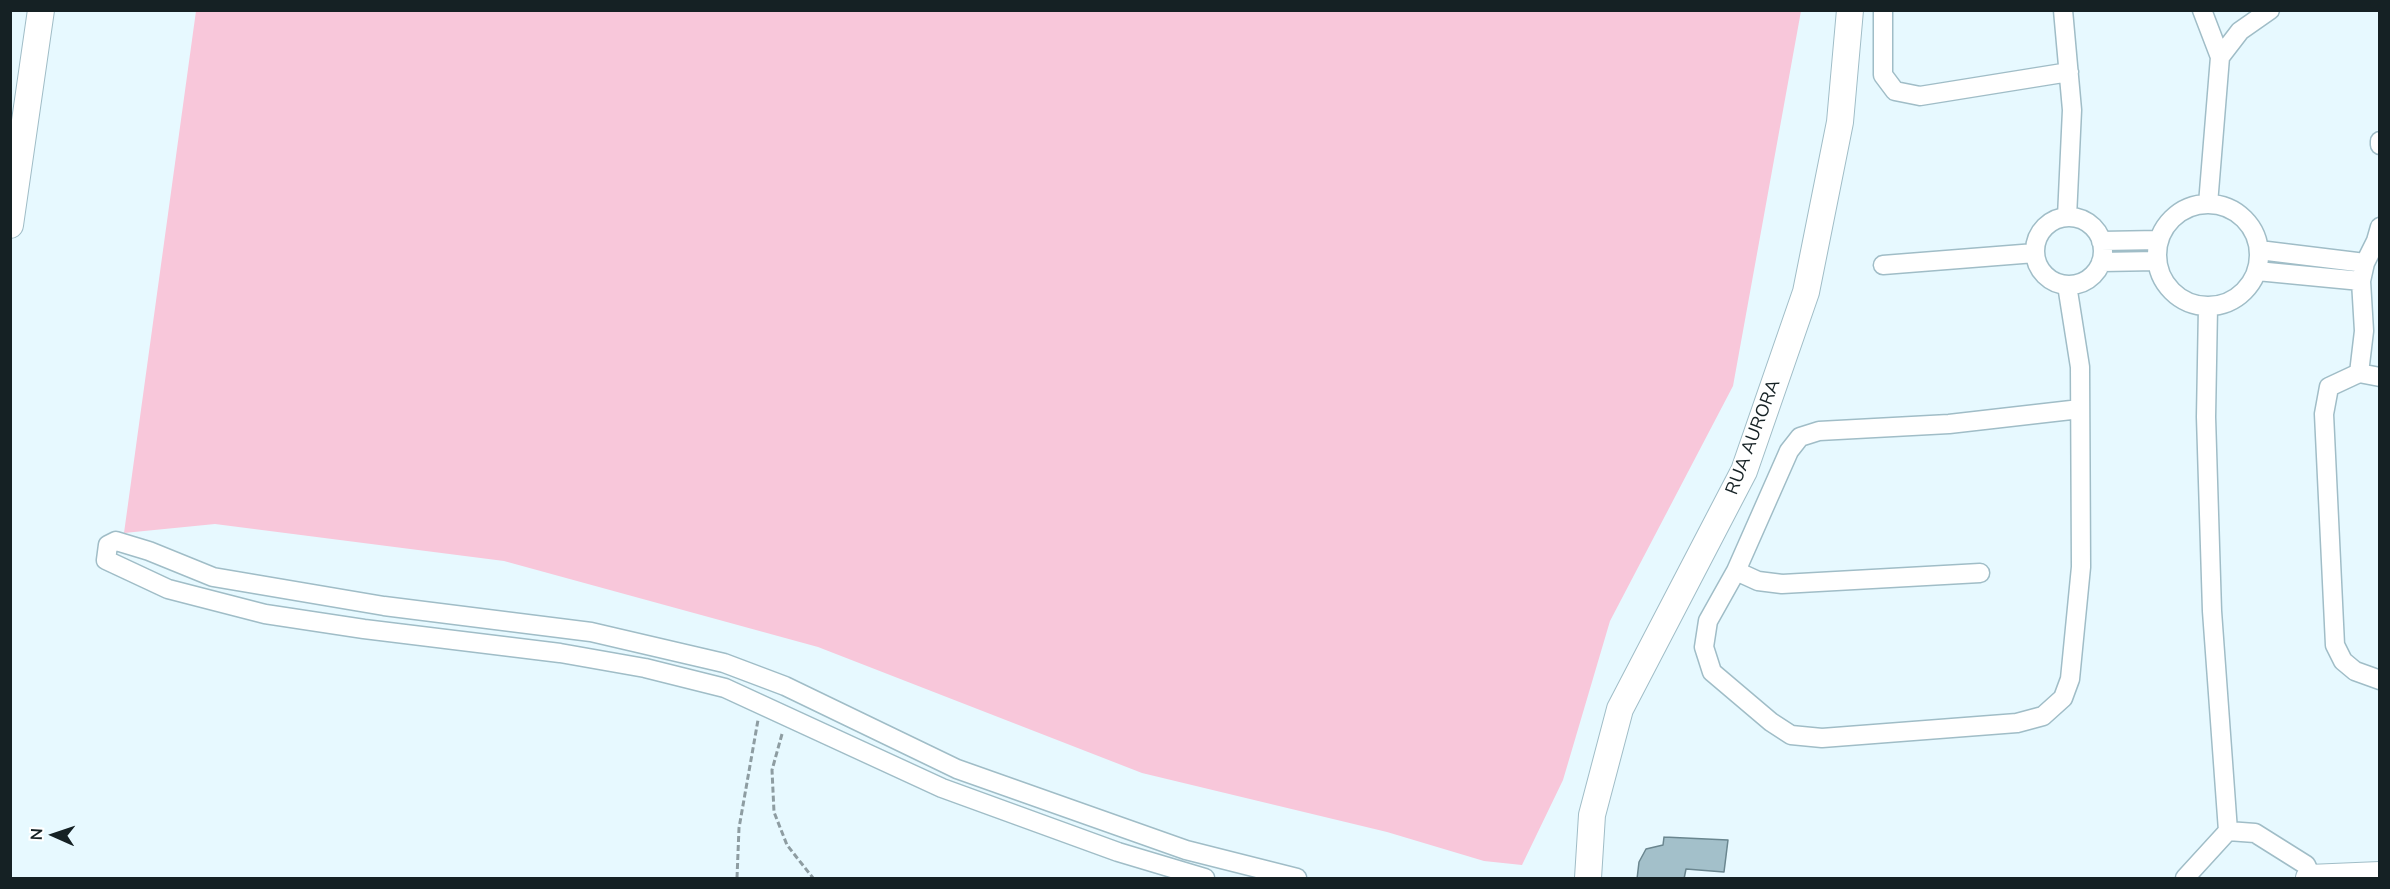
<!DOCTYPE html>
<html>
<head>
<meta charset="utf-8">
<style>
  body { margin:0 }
  #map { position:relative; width:2390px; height:889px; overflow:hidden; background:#e7f9ff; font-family:Mulish,sans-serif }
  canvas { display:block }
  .frame { position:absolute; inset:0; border:12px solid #152124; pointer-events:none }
  .north { position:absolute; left:24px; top:805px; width:60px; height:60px; -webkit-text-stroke:4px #fff; paint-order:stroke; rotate:273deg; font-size:16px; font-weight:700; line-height:24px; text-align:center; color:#152124 }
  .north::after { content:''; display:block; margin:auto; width:21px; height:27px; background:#152124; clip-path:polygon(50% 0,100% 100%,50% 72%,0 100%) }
</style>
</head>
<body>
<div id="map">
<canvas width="2390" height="889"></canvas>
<div class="frame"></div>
<div class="north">N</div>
</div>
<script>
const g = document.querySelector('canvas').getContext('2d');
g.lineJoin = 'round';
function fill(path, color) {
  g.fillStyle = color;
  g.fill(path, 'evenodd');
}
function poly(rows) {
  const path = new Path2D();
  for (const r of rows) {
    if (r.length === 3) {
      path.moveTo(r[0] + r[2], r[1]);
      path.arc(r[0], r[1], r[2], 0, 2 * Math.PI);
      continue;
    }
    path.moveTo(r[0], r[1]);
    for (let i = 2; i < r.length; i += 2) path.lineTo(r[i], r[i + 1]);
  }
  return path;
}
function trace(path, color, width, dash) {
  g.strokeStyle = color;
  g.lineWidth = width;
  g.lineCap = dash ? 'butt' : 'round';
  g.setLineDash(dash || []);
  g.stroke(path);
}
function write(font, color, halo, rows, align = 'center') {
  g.font = font + ' Mulish,sans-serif';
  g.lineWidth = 4.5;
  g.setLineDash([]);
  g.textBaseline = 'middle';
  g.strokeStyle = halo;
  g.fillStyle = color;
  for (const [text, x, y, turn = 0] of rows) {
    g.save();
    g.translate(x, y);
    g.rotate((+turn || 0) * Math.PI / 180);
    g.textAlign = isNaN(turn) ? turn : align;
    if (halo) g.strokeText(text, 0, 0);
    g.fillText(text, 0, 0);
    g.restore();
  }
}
fill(poly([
  [196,11,196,10,1801,11,1733,386,1610,621,1563,780,1522,865,1484,861,1387,832,1142,773,818,647,504,561,215,524,124,533]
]), '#f8c7da');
const building = poly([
  [1664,837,1728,840,1724,872,1686,869,1684,879,1637,879,1639,862,1646,849,1663,845,1664,837]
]);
fill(building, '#a3c0ca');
trace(building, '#6a868f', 1.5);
const street = poly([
  [1883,10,1883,75,1895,91,1920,96,2069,72],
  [2063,10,2072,110,2067,217],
  [2202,10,2220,57],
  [2380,141,2380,145],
  [2208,255,51],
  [2208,204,2220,57,2240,31,2270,10],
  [2069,251,34],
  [2101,241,2159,240],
  [2259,250,2365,263],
  [2101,262,2157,261],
  [1883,265,2035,253],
  [2257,271,2361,281],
  [2067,285,2080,367,2081,567,2070,679,2063,698,2043,716,2017,723,1822,738,1791,735,1771,722,1712,672,1704,647,1708,621,1736,571,1789,451,1800,437,1819,431,1949,424,2080,409],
  [2208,307,2206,417,2212,611,2228,831],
  [2359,373,2364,331,2361,281,2365,263,2376,241,2380,227],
  [2380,377,2359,373,2329,387,2324,414,2335,645,2343,661,2355,671,2380,680],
  [1736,571,1758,581,1782,584,1980,573],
  [1205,878,1118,852,942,788,725,688,645,668,560,653,364,629,265,614,168,589,106,560,108,545,116,541,149,551,213,577,384,606,591,632,724,663,785,686,957,769,1186,850,1297,878],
  [2185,878,2228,831,2255,833,2306,865,2312,878]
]);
const secondary = poly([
  [10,225,41,10],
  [1588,878,1592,815,1620,709,1744,471,1806,292,1840,122,1850,10],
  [2309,878,2380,875]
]);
trace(street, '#a0bdc7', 21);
trace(secondary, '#a0bdc7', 28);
trace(poly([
  [782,734,772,770,774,812,787,845,813,878],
  [737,878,739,828,758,720]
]), '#8e9da2', 3, [6, 3]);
trace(street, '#fff', 18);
trace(secondary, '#fff', 26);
write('18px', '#152124', '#fff', [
  ["RUA AURORA",1753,437,-69]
]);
</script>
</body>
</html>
